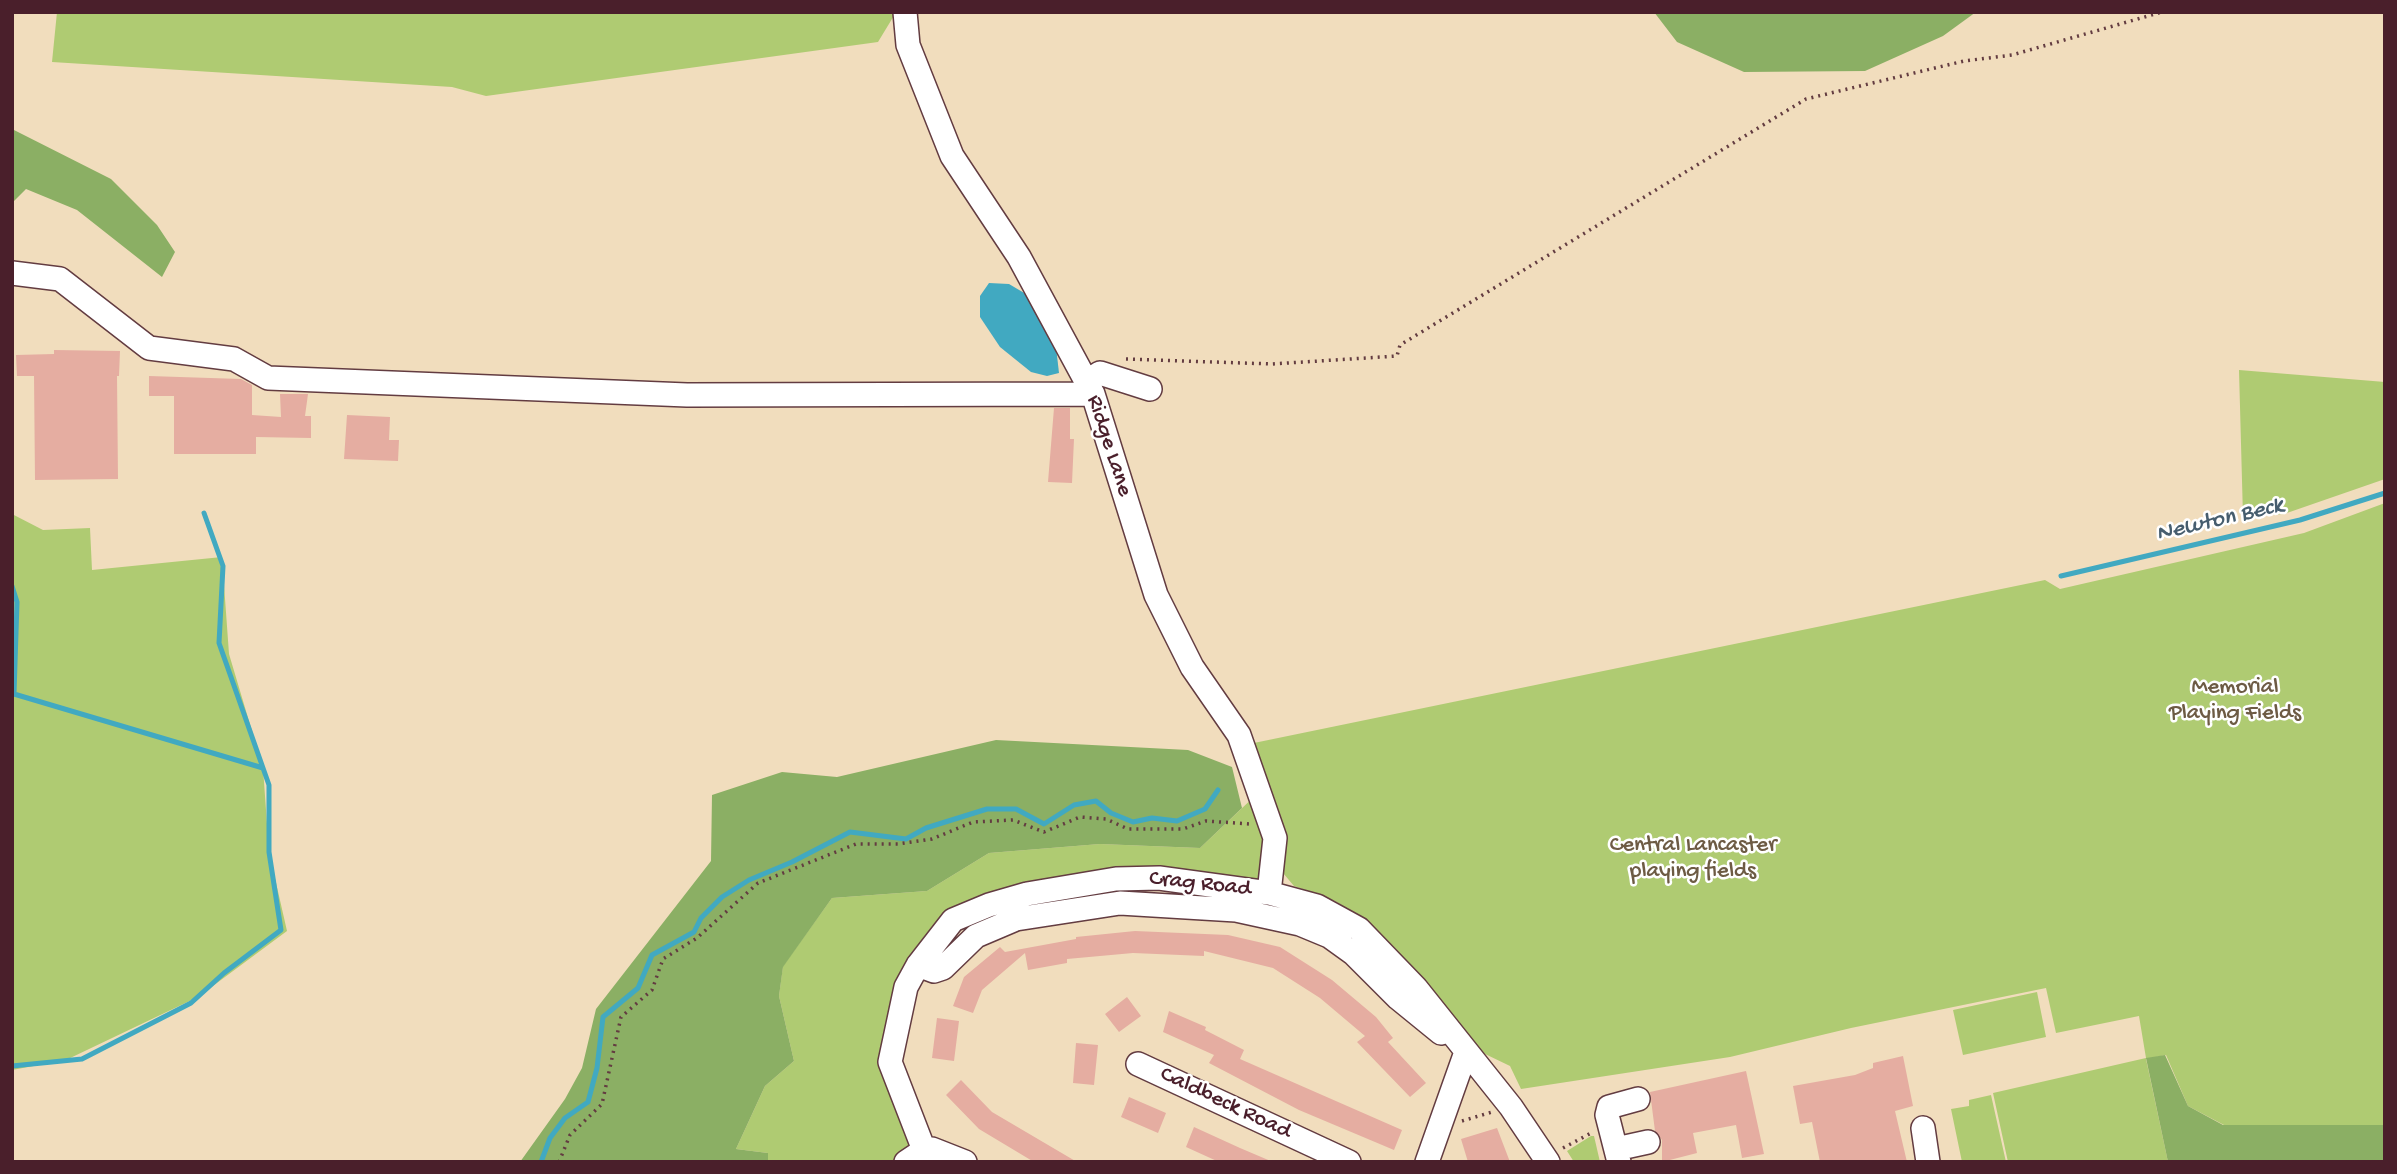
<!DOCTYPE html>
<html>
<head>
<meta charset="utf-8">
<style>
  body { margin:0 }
  #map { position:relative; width:2397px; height:1174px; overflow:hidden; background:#f1ddbd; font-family:"Gochi Hand",sans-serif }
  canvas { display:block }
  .frame { position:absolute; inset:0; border:14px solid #4a1f2b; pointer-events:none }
</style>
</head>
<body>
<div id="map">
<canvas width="2397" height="1174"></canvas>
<div class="frame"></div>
</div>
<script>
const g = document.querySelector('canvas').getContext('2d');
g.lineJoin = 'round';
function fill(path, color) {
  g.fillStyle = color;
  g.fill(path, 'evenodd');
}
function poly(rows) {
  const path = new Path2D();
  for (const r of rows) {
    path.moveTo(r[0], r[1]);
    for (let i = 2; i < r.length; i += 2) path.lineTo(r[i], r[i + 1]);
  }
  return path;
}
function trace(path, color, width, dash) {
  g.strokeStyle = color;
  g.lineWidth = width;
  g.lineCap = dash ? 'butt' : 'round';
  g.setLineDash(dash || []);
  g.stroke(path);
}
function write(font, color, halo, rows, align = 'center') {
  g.font = font + ' "Gochi Hand",sans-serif';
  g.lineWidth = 5;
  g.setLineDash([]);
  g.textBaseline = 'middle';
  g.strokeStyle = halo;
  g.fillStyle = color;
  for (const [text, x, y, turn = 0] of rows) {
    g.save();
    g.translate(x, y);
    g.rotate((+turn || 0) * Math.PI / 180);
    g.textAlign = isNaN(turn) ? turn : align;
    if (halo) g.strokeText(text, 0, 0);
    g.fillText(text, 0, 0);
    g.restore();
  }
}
fill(poly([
  [57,12,895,12,895,14,878,42,486,96,452,87,52,62],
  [2239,370,2385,382,2385,479,2284,514,2243,517],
  [2385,503,2385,1125,2224,1125,2188,1106,2166,1055,2146,1059,2168,1162,2008,1162,1993,1093,2146,1058,2139,1016,2056,1033,2046,988,1851,1028,1730,1057,1521,1089,1510,1066,1483,1053,1395,948,1365,920,1335,901,1294,886,1283,873,1280,838,1249,744,2045,580,2060,589,2304,533],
  [12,514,43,530,90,528,92,570,222,557,229,654,263,768,269,852,287,931,198,997,66,1060,12,1070],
  [1259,792,1269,893,1159,878,989,905,918,965,890,1062,924,1150,906,1162,768,1162,768,1153,736,1149,765,1086,794,1061,779,996,783,966,832,898,927,891,989,853,1100,844,1200,848],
  [2037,992,2046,1037,1963,1055,1953,1010],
  [1991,1095,2006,1162,1962,1162,1951,1109,1969,1106,1969,1100],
  [1591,1136,1594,1136,1600,1162,1574,1162,1567,1151]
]), '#afcb72');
fill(poly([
  [1654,12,1726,14,1976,12,1943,36,1865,71,1744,72,1677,42],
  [12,129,111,179,157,225,175,252,162,277,77,210,26,189,14,201,12,228],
  [996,740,1188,750,1232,767,1242,808,1200,848,1100,844,989,853,927,891,832,898,783,967,779,996,794,1061,765,1086,736,1149,768,1153,768,1162,520,1162,565,1099,582,1068,596,1009,711,861,712,795,782,772,837,777],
  [2165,1055,2188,1106,2223,1125,2385,1125,2385,1162,2168,1162,2146,1058]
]), '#8baf64');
fill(poly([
  [989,283,1009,284,1031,297,1056,347,1059,373,1047,376,1031,372,1000,347,980,317,980,296]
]), '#41a9c1');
trace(poly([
  [204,513,223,566,219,643,263,768],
  [2061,576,2300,520,2385,493],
  [12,586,17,602,14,694,263,768,269,785,269,852,281,930,224,973,191,1003,82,1059,12,1066],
  [541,1162,550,1138,565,1118,588,1102,597,1068,603,1017,638,988,652,955,694,932,701,918,722,897,749,880,792,862,850,832,906,839,926,828,987,809,1016,809,1044,824,1074,805,1096,801,1111,813,1133,822,1152,818,1177,821,1205,809,1218,790]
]), '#41a9c1', 5);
fill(poly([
  [54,350,120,351,119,376,117,376,118,479,35,480,34,376,17,376,16,355,54,354],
  [149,376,241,379,252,385,252,415,281,417,280,394,308,394,305,416,311,416,311,438,256,437,256,454,174,454,174,396,149,396],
  [1054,408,1070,408,1070,439,1074,439,1072,483,1048,482],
  [347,415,390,417,389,440,399,440,398,461,344,459],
  [1135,931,1228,935,1280,947,1332,980,1376,1017,1393,1038,1388,1042,1426,1083,1410,1097,1357,1042,1365,1036,1320,998,1273,968,1204,951,1204,956,1133,953,1067,959,1067,963,1028,970,1025,953,982,990,973,1013,953,1006,964,977,1000,947,1005,952,1076,939,1076,937],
  [1127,997,1141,1016,1119,1032,1105,1014],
  [1169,1011,1206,1027,1205,1030,1244,1050,1240,1059,1402,1130,1394,1150,1299,1110,1209,1063,1214,1055,1163,1032],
  [937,1018,959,1021,954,1061,932,1058],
  [1076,1043,1098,1045,1094,1085,1073,1083],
  [1903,1056,1913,1106,1895,1111,1907,1162,1820,1162,1812,1122,1800,1124,1793,1086,1855,1075,1873,1068,1873,1063],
  [1746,1071,1764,1154,1742,1158,1736,1125,1693,1133,1697,1153,1662,1162,1662,1140,1655,1131,1650,1092],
  [961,1080,992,1112,1077,1162,1034,1162,979,1129,946,1095],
  [1129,1097,1166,1113,1158,1133,1121,1117],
  [1194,1127,1240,1148,1273,1162,1219,1162,1186,1147],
  [1497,1128,1510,1162,1468,1162,1461,1139]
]), '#e5ada1');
const minor = poly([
  [905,12,908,45,952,156,1019,257,1093,394,1156,595,1192,667,1239,735,1275,838,1269,893],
  [12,273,60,279,149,348,234,359,268,378,687,395,1093,394],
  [1086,382,1100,373,1150,389],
  [918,965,934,971,943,968,976,936,1016,919,1120,903,1236,910,1300,924,1329,936,1354,954,1398,998,1441,1033],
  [1138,1064,1349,1162],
  [1923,1128,1928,1162],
  [1616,1149,1648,1142],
  [924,1150,890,1062,906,987,918,965,953,920,989,905,1027,894,1116,879,1159,878,1269,893,1317,906,1359,929,1416,988,1511,1107,1548,1162],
  [906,1162,924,1150,932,1149,965,1162],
  [1427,1162,1466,1052],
  [1619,1162,1607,1115,1609,1107,1638,1099]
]);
trace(minor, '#633c41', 26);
trace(poly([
  [1126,359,1272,364,1397,356,1400,345,1806,99,1964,61,2012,55,2162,12],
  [1462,1121,1492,1112],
  [1563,1148,1593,1132],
  [559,1162,570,1135,602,1104,621,1017,652,990,663,959,697,938,758,883,856,844,898,844,932,839,973,822,1013,820,1044,832,1080,817,1106,819,1128,829,1183,829,1206,821,1250,824]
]), '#633c41', 3.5, [2, 5]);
trace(minor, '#fff', 23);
write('23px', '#4a1f2b', '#fff', [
  ["Ridge Lane",1108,446,72],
  ["Crag Road",1200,885,6],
  ["Caldbeck Road",1225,1104,25]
]);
write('23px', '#6d5b44', '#fff', [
  ["Memorial",2235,688],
  ["Playing Fields",2235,714],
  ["Central Lancaster",1693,846],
  ["playing fields",1693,872]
]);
write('italic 24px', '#465d6e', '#fff', [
  ["Newton Beck",2220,521,-13]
]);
</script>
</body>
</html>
